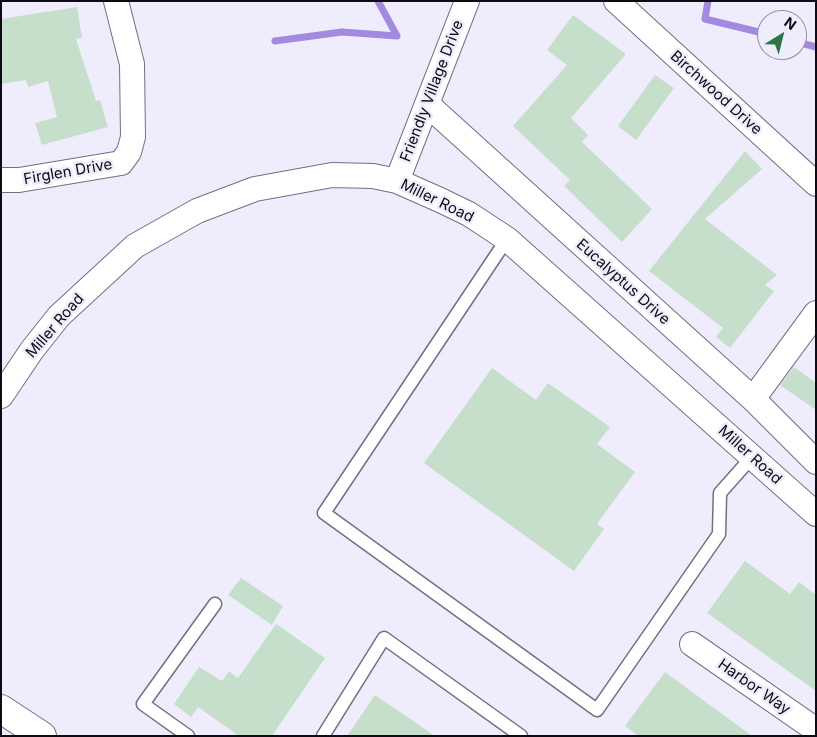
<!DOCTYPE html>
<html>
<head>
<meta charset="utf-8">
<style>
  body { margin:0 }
  #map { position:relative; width:817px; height:737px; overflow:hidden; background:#efecfc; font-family:Inter,sans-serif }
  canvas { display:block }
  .frame { position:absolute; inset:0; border:2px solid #0e0b14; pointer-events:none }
  .north { position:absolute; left:757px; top:10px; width:50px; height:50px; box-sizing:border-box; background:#efecfc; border:1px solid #95929f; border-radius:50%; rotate:36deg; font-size:14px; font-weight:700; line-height:20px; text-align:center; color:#0e0b14 }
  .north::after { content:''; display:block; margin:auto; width:18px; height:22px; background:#2b7644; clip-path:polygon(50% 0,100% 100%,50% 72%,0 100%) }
</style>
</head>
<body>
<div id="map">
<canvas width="817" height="737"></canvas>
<div class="frame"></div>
<div class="north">N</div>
</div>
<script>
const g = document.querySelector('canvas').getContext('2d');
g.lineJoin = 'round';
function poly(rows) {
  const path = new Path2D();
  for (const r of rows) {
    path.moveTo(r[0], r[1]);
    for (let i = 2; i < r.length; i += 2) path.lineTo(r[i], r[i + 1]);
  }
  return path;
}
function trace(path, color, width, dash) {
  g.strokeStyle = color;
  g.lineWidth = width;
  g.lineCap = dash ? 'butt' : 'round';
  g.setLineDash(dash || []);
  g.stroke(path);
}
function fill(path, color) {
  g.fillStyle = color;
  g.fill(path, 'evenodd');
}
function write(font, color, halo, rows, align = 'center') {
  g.font = font + ' Inter,sans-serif';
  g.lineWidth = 5;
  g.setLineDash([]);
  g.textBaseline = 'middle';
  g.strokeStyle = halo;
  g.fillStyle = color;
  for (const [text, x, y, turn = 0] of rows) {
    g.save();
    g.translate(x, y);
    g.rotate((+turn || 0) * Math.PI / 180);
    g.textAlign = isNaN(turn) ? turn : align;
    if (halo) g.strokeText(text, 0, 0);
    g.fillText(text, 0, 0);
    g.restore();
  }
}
trace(poly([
  [708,1,705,19,767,34],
  [275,41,342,32,397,36,378,1],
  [797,42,816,47]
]), '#a38ade', 7);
fill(poly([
  [77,7,82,38,76,39,96,101,100,100,108,127,42,145,35,123,57,117,48,81,28,87,26,80,1,84,1,19],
  [573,15,626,54,571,118,588,135,582,142,652,209,622,242,564,186,570,180,513,126,567,65,547,50],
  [655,75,674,88,636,140,618,126],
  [745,151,762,169,705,219,777,275,765,285,774,291,730,348,716,337,723,328,649,271],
  [794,367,816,383,816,410,780,385],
  [492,368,536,400,548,383,610,427,597,444,635,472,597,524,604,529,574,571,424,463],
  [745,561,790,594,799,582,816,595,816,691,707,613],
  [241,578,283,606,272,625,228,595],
  [276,624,325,658,272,736,239,736,198,707,191,717,174,704,199,667,222,681,229,671,238,678],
  [665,672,752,736,638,736,625,726],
  [375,695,435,736,347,736]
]), '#c6dfcb');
const service = poly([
  [507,239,324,513,597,710,719,534,720,493,752,457],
  [188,736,143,704,215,604],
  [323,736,384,638,521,736]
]);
const minor = poly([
  [616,1,816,184],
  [428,105,753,399,816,462],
  [1,180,19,180,121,163,129,152,133,137,132,64,116,1],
  [397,181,467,1],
  [1,396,32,350,59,316,135,246,197,211,255,189,332,175,373,176,397,181,440,200,469,214,507,239,816,514],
  [753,399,816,313],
  [692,644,816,730]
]);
const tertiary = poly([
  [1,709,42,736]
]);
trace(service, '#746e86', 15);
trace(minor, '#746e86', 26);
trace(tertiary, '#746e86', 30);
trace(service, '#fff', 12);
trace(minor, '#fff', 24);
trace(tertiary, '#fff', 28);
write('15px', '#0e0b14', '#efecfc', [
  ["Friendly Village Drive",432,91,-69],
  ["Birchwood Drive",716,93,42],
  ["Firglen Drive",68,172,-10],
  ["Miller Road",437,201,26],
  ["Eucalyptus Drive",623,282,42],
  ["Miller Road",55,326,-49],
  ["Miller Road",750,455,42],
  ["Harbor Way",754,687,35]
]);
</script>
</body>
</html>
